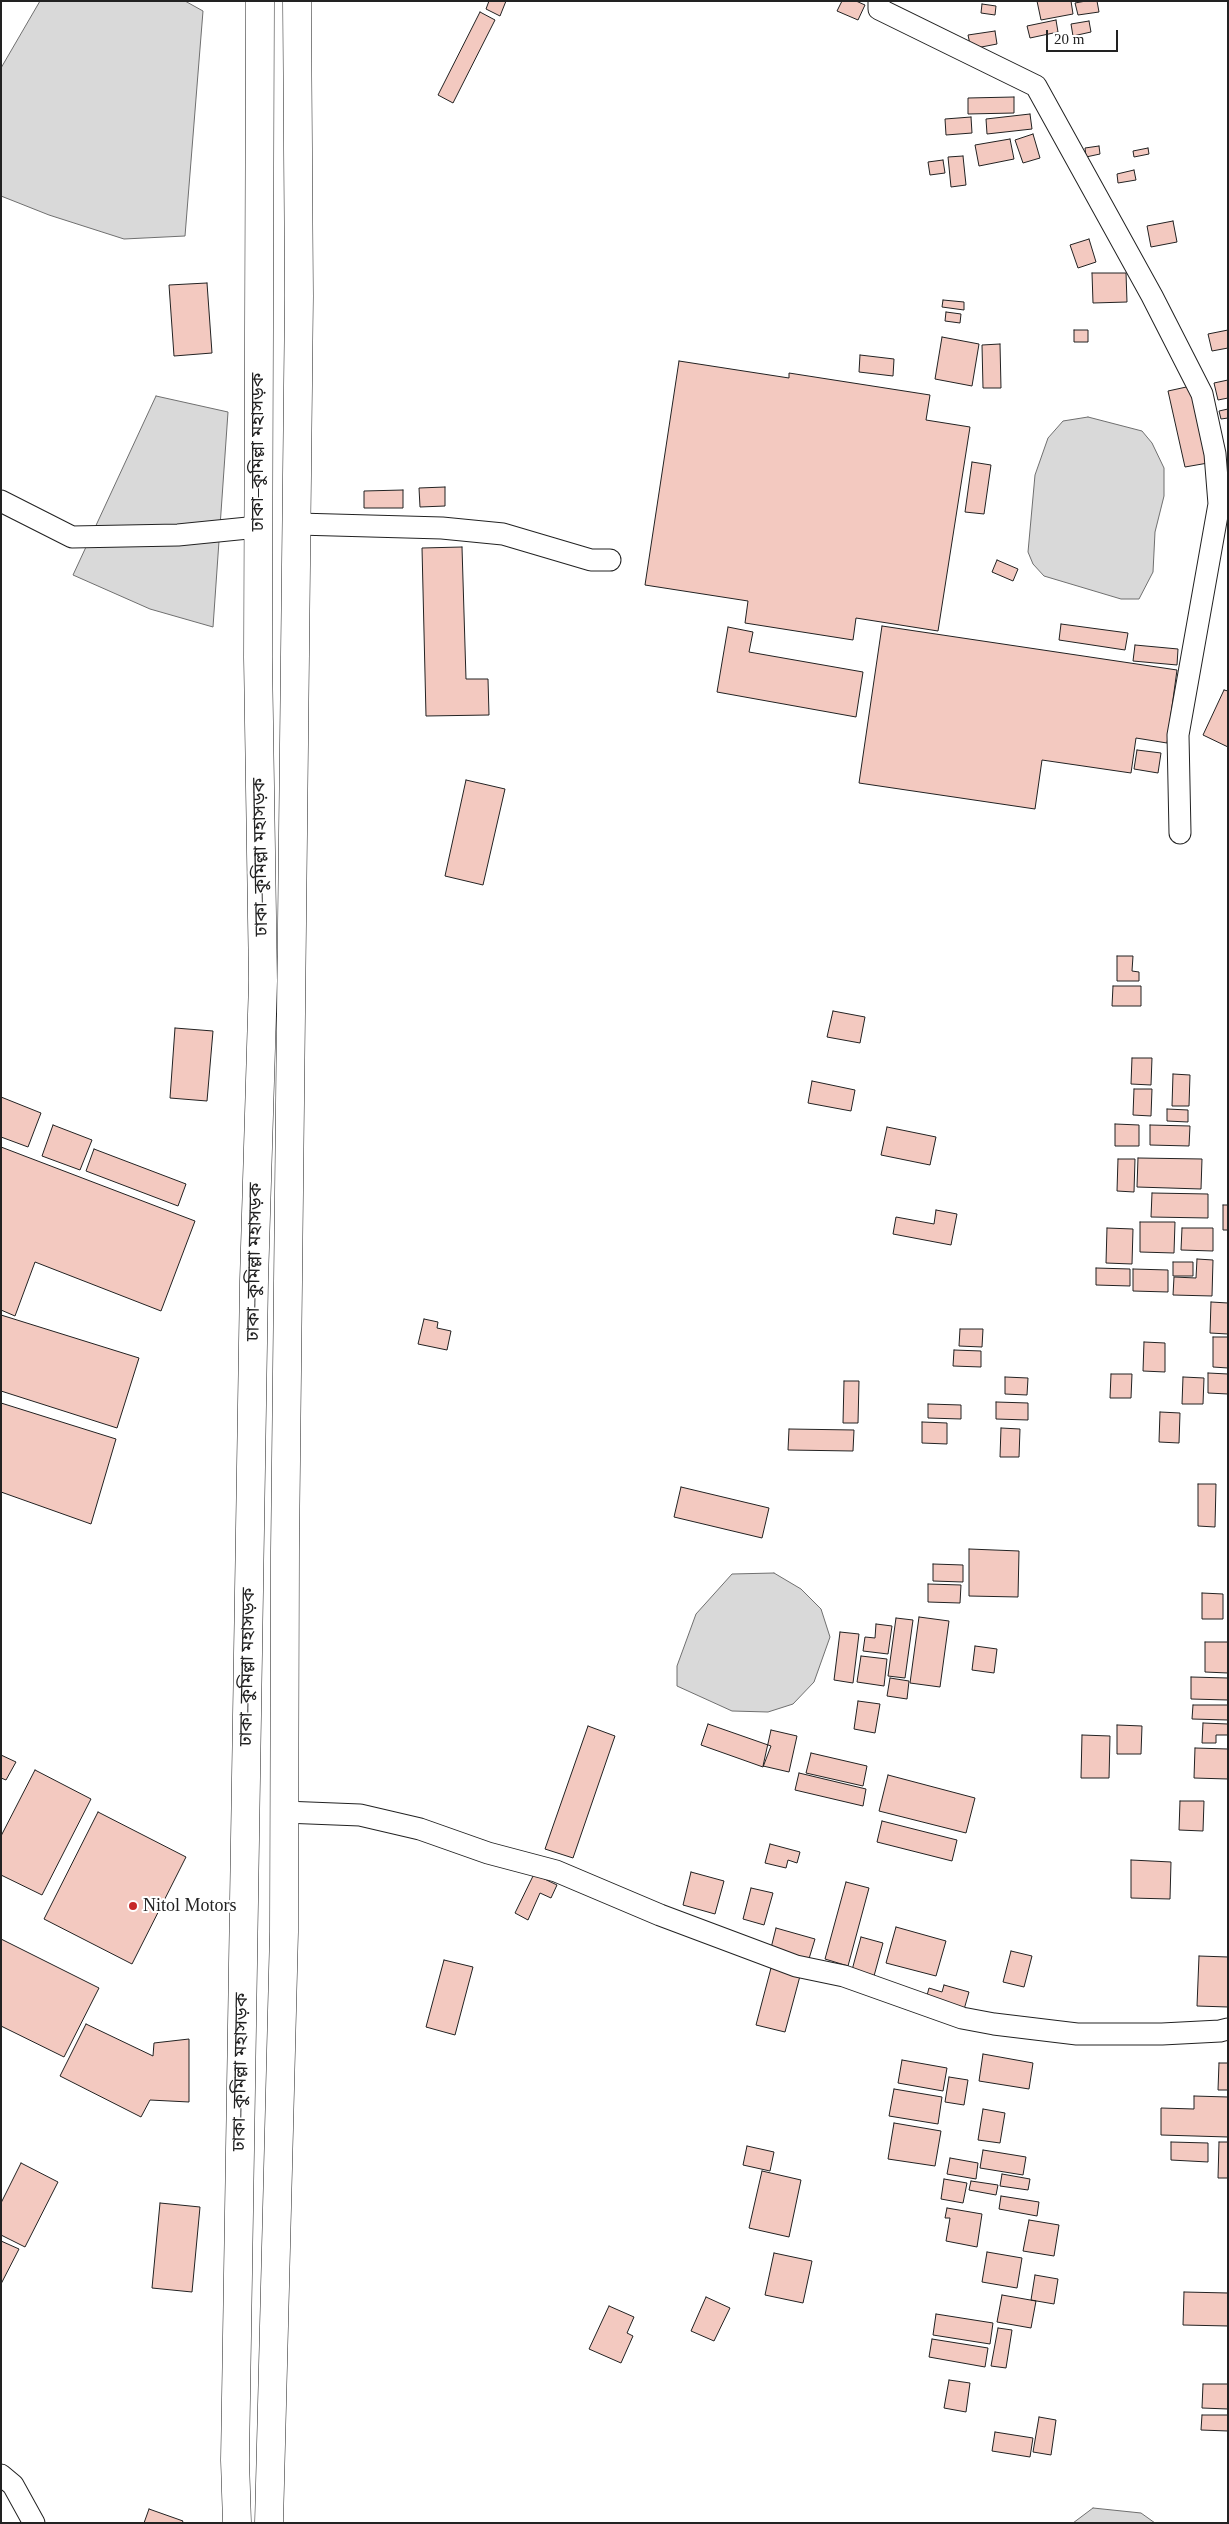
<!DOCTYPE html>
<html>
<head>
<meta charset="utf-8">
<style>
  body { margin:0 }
  #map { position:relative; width:1229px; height:2524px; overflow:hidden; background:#fff; font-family:"Times New Roman",serif }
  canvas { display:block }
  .frame { position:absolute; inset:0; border:2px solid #222; pointer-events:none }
  .scale { position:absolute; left:1046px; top:30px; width:72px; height:22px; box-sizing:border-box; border:2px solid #222; border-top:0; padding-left:6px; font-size:15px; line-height:18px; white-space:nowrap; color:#222; -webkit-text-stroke:4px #fff; paint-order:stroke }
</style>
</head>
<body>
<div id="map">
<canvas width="1229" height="2524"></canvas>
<div class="frame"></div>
<div class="scale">20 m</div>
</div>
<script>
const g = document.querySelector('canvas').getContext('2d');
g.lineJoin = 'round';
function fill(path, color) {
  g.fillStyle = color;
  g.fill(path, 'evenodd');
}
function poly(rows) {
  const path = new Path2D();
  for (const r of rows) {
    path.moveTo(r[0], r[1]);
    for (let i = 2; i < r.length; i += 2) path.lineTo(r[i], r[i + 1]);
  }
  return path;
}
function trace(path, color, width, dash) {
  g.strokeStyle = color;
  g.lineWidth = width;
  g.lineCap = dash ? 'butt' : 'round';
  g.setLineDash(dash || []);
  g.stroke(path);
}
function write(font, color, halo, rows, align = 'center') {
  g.font = font + ' "Times New Roman","Noto Sans Bengali",serif';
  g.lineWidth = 4;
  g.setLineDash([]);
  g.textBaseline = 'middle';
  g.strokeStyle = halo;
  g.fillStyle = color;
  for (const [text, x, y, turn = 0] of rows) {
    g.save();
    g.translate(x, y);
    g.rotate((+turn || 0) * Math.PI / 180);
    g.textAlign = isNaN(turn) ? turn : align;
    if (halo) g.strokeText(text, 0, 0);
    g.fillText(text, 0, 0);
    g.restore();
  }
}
const water = poly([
  [40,1,185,1,203,11,185,236,124,239,49,215,1,196,1,68,40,1],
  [156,396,228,412,213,627,150,609,73,575,156,396],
  [1088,417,1142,431,1152,443,1164,468,1164,496,1155,532,1153,572,1139,599,1121,599,1044,576,1033,564,1028,552,1035,475,1048,438,1063,421,1088,417],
  [774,1573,801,1589,821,1609,830,1637,814,1682,793,1704,768,1712,732,1711,677,1686,677,1666,696,1614,732,1574,774,1573],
  [1093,2508,1141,2513,1155,2523,1073,2523,1093,2508]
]);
fill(water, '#d9d9d9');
trace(water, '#6f6f6f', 1);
const building = poly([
  [489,1,506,1,500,16,486,9,489,1],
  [842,1,856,1,865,5,858,20,837,11,842,1],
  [1037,1,1071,1,1073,14,1041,20,1037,1],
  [1086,1,1097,1,1099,12,1078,15,1075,3,1086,1],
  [982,4,996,6,995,15,981,13,982,4],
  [480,12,495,20,453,103,438,95,480,12],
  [1056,20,1058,32,1030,38,1027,26,1056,20],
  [1089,21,1091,32,1073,36,1071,24,1089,21],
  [995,31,997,44,971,49,968,35,995,31],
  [1014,97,1014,113,968,114,968,98,1014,97],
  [1030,114,1032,129,987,134,986,119,1030,114],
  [971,117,972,133,946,135,945,119,971,117],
  [1033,134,1040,158,1023,163,1015,140,1033,134],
  [1010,139,1014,159,979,166,975,145,1010,139],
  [1099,146,1100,154,1086,157,1085,148,1099,146],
  [1148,148,1149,154,1134,157,1133,151,1148,148],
  [963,156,966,185,951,187,948,157,963,156],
  [943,160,945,173,930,175,928,162,943,160],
  [1134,170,1136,180,1118,183,1117,174,1134,170],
  [1173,221,1177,242,1151,247,1147,226,1173,221],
  [1089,239,1096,262,1078,268,1070,245,1089,239],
  [1092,273,1126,273,1127,302,1093,303,1092,273],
  [207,283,212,353,174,356,169,285,207,283],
  [943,300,964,302,964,310,942,307,943,300],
  [946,312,961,314,960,323,945,321,946,312],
  [1074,330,1088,330,1088,342,1074,342,1074,330],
  [1228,330,1228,348,1212,351,1208,334,1228,330],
  [942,337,979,344,972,386,935,379,942,337],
  [1000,344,1001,388,983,388,982,345,1000,344],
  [860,355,894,359,893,376,859,372,860,355],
  [679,361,789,378,789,373,930,395,926,420,970,427,938,631,856,618,853,640,745,623,748,601,645,585,679,361],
  [1228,380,1228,398,1218,400,1214,383,1228,380],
  [1191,386,1208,463,1185,467,1168,391,1191,386],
  [1228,409,1228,418,1221,419,1219,411,1228,409],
  [972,462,991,465,984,514,965,512,972,462],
  [445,487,445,506,420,507,419,488,445,487],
  [403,490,403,508,364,508,364,491,403,490],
  [462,547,466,679,488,679,489,715,426,716,422,548,462,547],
  [997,560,1018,569,1013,581,992,572,997,560],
  [1061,624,1128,633,1125,650,1059,640,1061,624],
  [882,626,1177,670,1167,743,1136,738,1131,773,1042,760,1035,809,859,783,882,626],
  [728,627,753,632,749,652,863,672,856,717,717,692,728,627],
  [1135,645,1178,649,1177,665,1133,661,1135,645],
  [1224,690,1228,691,1228,747,1203,735,1224,690],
  [1137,750,1161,753,1158,773,1134,769,1137,750],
  [466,780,505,789,483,885,445,876,466,780],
  [1117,956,1133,956,1132,971,1139,972,1139,981,1117,981,1117,956],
  [1113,986,1141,986,1141,1006,1112,1006,1113,986],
  [833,1011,865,1017,860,1043,827,1037,833,1011],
  [175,1028,213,1031,207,1101,170,1098,175,1028],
  [1132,1058,1152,1058,1151,1085,1131,1084,1132,1058],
  [1173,1074,1190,1075,1189,1106,1172,1106,1173,1074],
  [812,1081,855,1090,851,1111,808,1103,812,1081],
  [1134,1089,1152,1089,1151,1116,1133,1115,1134,1089],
  [1,1097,41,1113,28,1147,1,1137,1,1097],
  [1167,1109,1188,1110,1188,1122,1167,1121,1167,1109],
  [1115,1124,1139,1125,1139,1146,1115,1146,1115,1124],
  [53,1125,92,1140,80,1170,42,1156,53,1125],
  [1150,1125,1190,1126,1189,1146,1150,1145,1150,1125],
  [887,1127,936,1137,930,1165,881,1155,887,1127],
  [1,1147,195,1221,161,1311,35,1262,15,1316,1,1310,1,1147],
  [94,1149,186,1184,178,1206,86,1171,94,1149],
  [1138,1158,1202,1159,1201,1189,1137,1187,1138,1158],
  [1118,1159,1135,1159,1134,1192,1117,1191,1118,1159],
  [1152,1193,1208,1194,1208,1218,1151,1217,1152,1193],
  [1223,1205,1228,1205,1228,1230,1223,1230,1223,1205],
  [936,1210,957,1214,951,1245,893,1234,896,1217,934,1224,936,1210],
  [1140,1222,1175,1222,1174,1253,1140,1252,1140,1222],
  [1107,1228,1133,1229,1132,1264,1106,1263,1107,1228],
  [1182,1228,1213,1228,1213,1251,1181,1250,1182,1228],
  [1197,1259,1213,1260,1212,1296,1173,1295,1174,1277,1196,1278,1197,1259],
  [1173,1262,1193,1262,1193,1276,1173,1276,1173,1262],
  [1096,1268,1130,1269,1130,1286,1096,1285,1096,1268],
  [1133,1269,1168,1270,1168,1292,1133,1291,1133,1269],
  [1211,1302,1228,1303,1228,1334,1210,1333,1211,1302],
  [1,1315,139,1358,117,1428,1,1391,1,1315],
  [424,1319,438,1322,437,1328,451,1331,447,1350,418,1344,424,1319],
  [960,1329,983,1329,982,1347,959,1346,960,1329],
  [1213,1337,1228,1337,1228,1368,1213,1367,1213,1337],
  [1144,1342,1165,1343,1165,1372,1143,1371,1144,1342],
  [954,1350,981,1351,981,1367,953,1366,954,1350],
  [1208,1373,1228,1374,1228,1394,1208,1393,1208,1373],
  [1111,1374,1132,1374,1131,1398,1110,1398,1111,1374],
  [1005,1377,1028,1378,1027,1395,1005,1394,1005,1377],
  [1183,1377,1204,1378,1203,1404,1182,1404,1183,1377],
  [844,1381,859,1381,858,1423,843,1423,844,1381],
  [996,1402,1028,1403,1028,1420,996,1419,996,1402],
  [1,1403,116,1439,91,1524,1,1492,1,1403],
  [928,1404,961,1405,961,1419,928,1418,928,1404],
  [1160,1412,1180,1413,1179,1443,1159,1442,1160,1412],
  [922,1422,947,1423,947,1444,922,1443,922,1422],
  [1001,1428,1020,1429,1019,1457,1000,1457,1001,1428],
  [789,1429,854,1430,853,1451,788,1450,789,1429],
  [1198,1484,1216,1484,1215,1527,1198,1526,1198,1484],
  [681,1487,769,1508,762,1538,674,1517,681,1487],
  [969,1549,1019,1551,1018,1597,969,1596,969,1549],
  [933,1564,963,1565,963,1582,933,1581,933,1564],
  [928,1584,961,1585,960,1603,928,1602,928,1584],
  [1202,1593,1223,1594,1223,1619,1202,1619,1202,1593],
  [919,1617,949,1621,940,1687,910,1683,919,1617],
  [896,1618,913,1620,905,1678,888,1676,896,1618],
  [876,1624,892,1626,888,1654,863,1651,865,1637,875,1638,876,1624],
  [840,1632,859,1634,853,1683,834,1680,840,1632],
  [1205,1642,1228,1642,1228,1673,1205,1672,1205,1642],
  [975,1646,997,1649,994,1673,972,1670,975,1646],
  [861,1656,887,1659,884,1686,857,1682,861,1656],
  [1191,1677,1228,1678,1228,1700,1191,1699,1191,1677],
  [890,1678,909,1681,907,1699,887,1696,890,1678],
  [858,1701,880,1704,875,1733,854,1729,858,1701],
  [1193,1705,1228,1705,1228,1720,1192,1719,1193,1705],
  [1203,1723,1228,1724,1228,1735,1216,1735,1216,1743,1202,1743,1203,1723],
  [708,1724,771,1746,763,1767,701,1745,708,1724],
  [1117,1725,1142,1726,1141,1754,1117,1754,1117,1725],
  [588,1726,615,1736,573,1858,545,1849,588,1726],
  [771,1730,797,1736,789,1772,763,1766,771,1730],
  [1082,1735,1110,1736,1109,1778,1081,1778,1082,1735],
  [1195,1748,1228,1749,1228,1779,1194,1778,1195,1748],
  [811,1753,867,1766,863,1786,806,1773,811,1753],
  [1,1755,16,1762,6,1780,1,1778,1,1755],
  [35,1770,91,1799,42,1895,1,1875,1,1836,35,1770],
  [799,1773,866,1789,863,1806,795,1790,799,1773],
  [888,1775,975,1798,966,1833,879,1811,888,1775],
  [1180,1801,1204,1801,1203,1831,1179,1830,1180,1801],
  [98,1812,186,1857,132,1964,44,1919,98,1812],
  [882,1821,957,1840,952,1861,877,1842,882,1821],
  [770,1844,800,1852,797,1863,788,1860,786,1868,765,1863,770,1844],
  [1131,1860,1171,1862,1170,1899,1131,1898,1131,1860],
  [691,1872,724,1881,715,1914,683,1905,691,1872],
  [534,1874,557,1885,551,1898,540,1893,528,1920,515,1913,534,1874],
  [846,1882,869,1888,848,1966,825,1959,846,1882],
  [751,1888,773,1893,764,1925,743,1919,751,1888],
  [896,1927,946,1941,936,1976,886,1963,896,1927],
  [776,1928,815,1939,808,1962,770,1952,776,1928],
  [861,1937,883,1943,874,1976,852,1970,861,1937],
  [1,1939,99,1988,64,2057,1,2026,1,1939],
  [1011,1951,1032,1956,1024,1987,1003,1982,1011,1951],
  [1199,1956,1228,1957,1228,2007,1197,2006,1199,1956],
  [444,1960,473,1967,455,2035,426,2027,444,1960],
  [771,1968,800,1976,785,2032,756,2025,771,1968],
  [944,1985,969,1992,963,2013,925,2003,929,1988,942,1992,944,1985],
  [86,2024,153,2056,154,2043,189,2039,189,2102,150,2100,141,2117,60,2076,86,2024],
  [983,2054,1033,2063,1029,2089,979,2081,983,2054],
  [902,2060,947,2068,943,2091,898,2083,902,2060],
  [1219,2063,1228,2063,1228,2090,1218,2090,1219,2063],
  [949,2077,968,2080,964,2105,945,2102,949,2077],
  [894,2089,942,2097,938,2124,889,2116,894,2089],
  [1194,2096,1228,2097,1228,2137,1161,2135,1161,2108,1194,2109,1194,2096],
  [983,2109,1005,2113,1000,2143,978,2140,983,2109],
  [894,2123,941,2131,935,2166,888,2159,894,2123],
  [1171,2142,1208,2143,1208,2162,1171,2160,1171,2142],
  [1219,2142,1228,2142,1228,2178,1218,2178,1219,2142],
  [747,2146,774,2152,770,2171,743,2165,747,2146],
  [983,2150,1026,2157,1023,2175,980,2168,983,2150],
  [950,2158,978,2163,976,2179,947,2174,950,2158],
  [21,2163,58,2182,25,2247,1,2235,1,2203,21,2163],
  [762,2171,801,2180,789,2237,749,2228,762,2171],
  [1002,2174,1030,2179,1028,2190,1000,2186,1002,2174],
  [944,2179,967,2183,963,2203,941,2199,944,2179],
  [971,2181,998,2185,996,2195,969,2190,971,2181],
  [1001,2196,1039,2202,1037,2216,999,2209,1001,2196],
  [160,2203,200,2207,192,2292,152,2288,160,2203],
  [947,2208,982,2214,977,2247,946,2241,950,2218,945,2218,947,2208],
  [1029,2220,1059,2225,1054,2256,1023,2251,1029,2220],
  [1,2241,19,2249,1,2284,1,2241],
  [987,2252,1022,2258,1017,2288,982,2282,987,2252],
  [774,2253,812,2261,803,2303,765,2295,774,2253],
  [1035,2275,1058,2279,1054,2304,1031,2300,1035,2275],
  [1184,2292,1228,2293,1228,2326,1183,2325,1184,2292],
  [1002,2295,1036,2301,1031,2328,997,2322,1002,2295],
  [706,2297,730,2308,714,2341,691,2331,706,2297],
  [609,2306,634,2317,627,2333,633,2336,621,2363,589,2349,609,2306],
  [936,2314,993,2323,990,2344,933,2335,936,2314],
  [998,2328,1012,2330,1006,2368,991,2366,998,2328],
  [932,2339,988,2348,985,2367,929,2357,932,2339],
  [949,2380,970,2383,966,2412,944,2408,949,2380],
  [1203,2384,1228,2384,1228,2409,1202,2408,1203,2384],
  [1202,2415,1228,2415,1228,2431,1201,2430,1202,2415],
  [1039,2417,1056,2420,1051,2455,1033,2452,1039,2417],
  [995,2432,1033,2438,1030,2457,992,2451,995,2432],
  [149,2509,183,2521,182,2523,144,2523,149,2509]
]);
fill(building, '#f3c9c0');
trace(building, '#222', 1);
const minor = poly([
  [879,1,879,9,1036,86,1152,296,1202,394,1215,454,1219,504,1178,735,1180,833],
  [1,501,72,537,178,535,258,527],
  [298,524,442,528,503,534,591,560,610,560],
  [284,1812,360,1815,420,1829,488,1853,556,1871,660,1915,796,1966,844,1976,962,2018,994,2024,1077,2034,1162,2034,1220,2031,1228,2029],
  [1,2475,13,2485,34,2523]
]);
const trunk = poly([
  [237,2523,235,2460,254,1281,263,981,258,657,260,1],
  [269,2523,284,1932,285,1550,299,296,297,1]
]);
trace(minor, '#222', 23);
trace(trunk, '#222', 29);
trace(minor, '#fff', 21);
trace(trunk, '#fff', 28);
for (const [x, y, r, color] of [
  [133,1906,5,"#c62828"]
]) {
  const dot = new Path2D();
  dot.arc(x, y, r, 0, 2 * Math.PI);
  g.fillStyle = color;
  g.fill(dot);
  trace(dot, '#fff', 2);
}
write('18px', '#222', '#fff', [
  ["ঢাকা–কুমিল্লা মহাসড়ক",258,452,-90],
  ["ঢাকা–কুমিল্লা মহাসড়ক",261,857,-91],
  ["ঢাকা–কুমিল্লা মহাসড়ক",255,1262,-89],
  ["ঢাকা–কুমিল্লা মহাসড়ক",248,1667,-89],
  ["ঢাকা–কুমিল্লা মহাসড়ক",241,2072,-89]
]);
write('18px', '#222', '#fff', [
  ["Nitol Motors",143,1906]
], 'left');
</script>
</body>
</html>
